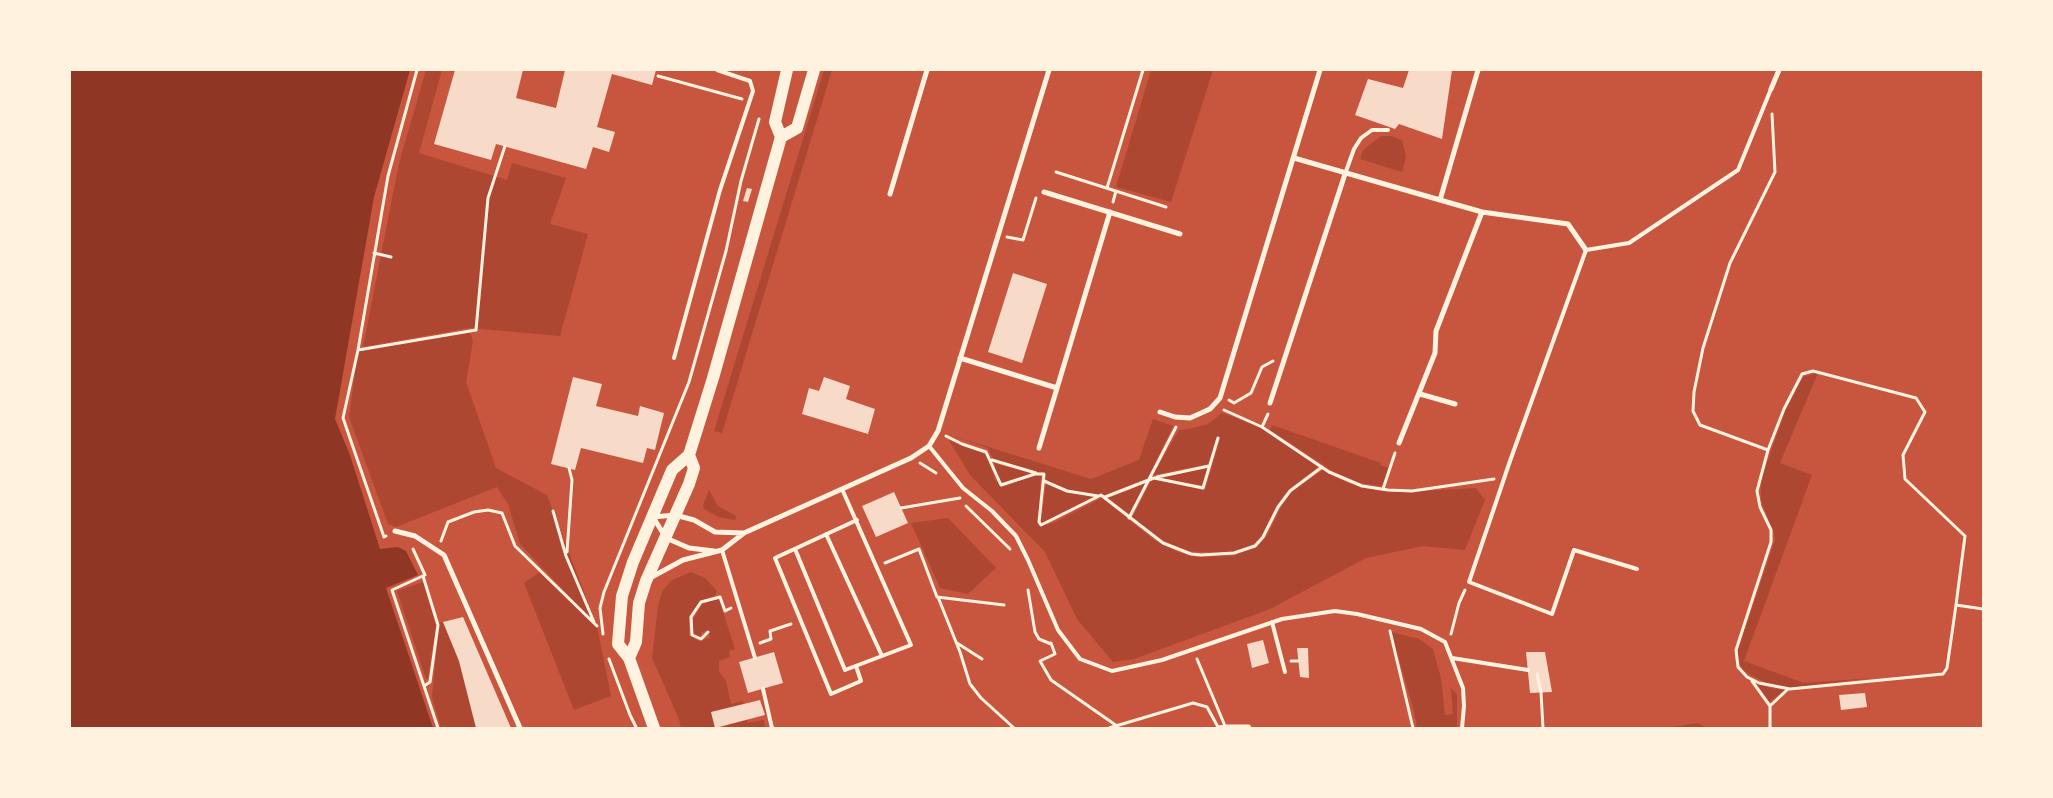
<!DOCTYPE html>
<html>
<head>
<meta charset="utf-8">
<style>
  body { margin:0 }
  #map { position:relative; width:2053px; height:798px; overflow:hidden; background:#c8553d; font-family:"Public Sans",sans-serif }
  canvas { display:block }
  .frame { position:absolute; inset:0; border:71px solid #fff3e0; pointer-events:none }
</style>
</head>
<body>
<div id="map">
<canvas width="2053" height="798"></canvas>
<div class="frame"></div>
</div>
<script>
const g = document.querySelector('canvas').getContext('2d');
g.lineJoin = 'round';
function fill(path, color) {
  g.fillStyle = color;
  g.fill(path, 'evenodd');
}
function poly(rows) {
  const path = new Path2D();
  for (const r of rows) {
    path.moveTo(r[0], r[1]);
    for (let i = 2; i < r.length; i += 2) path.lineTo(r[i], r[i + 1]);
  }
  return path;
}
function trace(path, color, width, dash) {
  g.strokeStyle = color;
  g.lineWidth = width;
  g.lineCap = dash ? 'butt' : 'round';
  g.setLineDash(dash || []);
  g.stroke(path);
}
fill(poly([
  [426,70,442,70,419,153,507,180,512,163,566,178,550,224,588,234,560,336,469,328,363,347,399,163],
  [824,70,832,70,722,433,714,431],
  [1151,70,1213,70,1171,202,1116,187],
  [1381,136,1391,136,1402,140,1406,157,1402,172,1360,159,1363,150],
  [470,331,473,341,466,382,496,468,547,495,597,626,611,696,574,710,524,583,540,572,584,612,520,544,508,504,497,487,396,527,388,524,349,417,358,350],
  [1818,373,1780,463,1812,475,1744,661,1804,683,1873,678,1789,688,1766,683,1744,671,1738,661,1738,650,1775,540,1774,533,1761,501,1761,479,1786,409,1803,377],
  [1222,413,1258,426,1318,467,1289,489,1276,507,1261,537,1255,543,1239,550,1223,553,1188,551,1161,540,1132,518,1152,479,1205,490,1220,438,1217,437,1209,464,1153,475,1179,430,1194,428,1208,424],
  [1153,419,1173,426,1148,478,1107,495,1069,491,1048,482,1043,472,1035,472,993,459,988,448,950,435,1091,479,1139,460],
  [1272,425,1381,463,1380,465,1389,468,1382,486,1360,483,1334,472,1270,430],
  [949,440,987,455,995,480,1002,487,1037,474,1041,475,1038,522,1040,526,1053,523,1102,498,1154,540,1178,552,1196,557,1232,556,1257,547,1267,536,1281,507,1292,491,1323,470,1348,483,1379,491,1407,492,1476,488,1485,500,1465,550,1423,546,1366,558,1270,609,1134,659,1113,662,1077,619,1045,552,970,475],
  [994,462,1003,466,1034,473,1003,483,998,479],
  [1208,467,1203,484,1200,485,1160,478],
  [1148,481,1129,514,1108,498,1130,490],
  [1046,483,1068,493,1095,496,1043,523,1041,521],
  [709,490,718,506,736,516,735,520,719,517,704,509,703,505],
  [948,518,996,568,968,594,940,588,911,523],
  [691,572,705,578,717,591,715,596,699,602,689,616,689,635,699,641,710,638,708,630,702,632,700,637,693,633,693,619,703,603,719,599,735,649,729,651,730,657,719,661,719,671,726,681,731,704,742,701,744,704,711,712,715,728,681,728,679,719,652,658,658,606,662,591,672,580],
  [423,582,436,625,428,678,426,679,397,591],
  [443,622,459,661,476,728,441,728,432,697,439,623],
  [1391,632,1419,639,1433,649,1441,678,1445,715,1453,714,1451,688,1457,695,1457,728,1417,728,1414,711],
  [1755,683,1771,688,1785,690,1769,702],
  [747,720,748,723,764,720,765,728,717,728],
  [1698,723,1706,728,1665,728]
]), '#ae4732');
fill(poly([
  [70,70,410,70,374,197,335,419,350,455,380,549,398,547,406,551,418,575,386,588,433,728,70,728]
]), '#8f3625');
fill(poly([
  [455,70,523,70,516,98,556,108,565,70,656,70,652,85,612,74,597,127,615,132,609,152,593,147,586,169,496,144,491,160,434,144],
  [1409,70,1452,70,1442,139,1399,124,1395,129,1355,115,1368,79,1403,88],
  [747,188,752,189,748,202,743,201],
  [1013,273,1047,284,1022,363,988,352],
  [573,377,602,384,596,406,638,416,640,406,664,413,655,450,647,448,643,463,581,448,575,470,551,464],
  [824,377,850,386,846,399,875,409,868,434,802,414,809,388,819,391],
  [894,492,908,523,876,537,862,506],
  [463,617,511,728,476,728,459,661,443,622],
  [1263,640,1269,663,1252,668,1247,644],
  [1297,648,1308,648,1309,678,1300,677],
  [774,652,783,683,748,693,739,662],
  [1526,652,1545,652,1552,692,1530,693],
  [1865,693,1867,707,1841,710,1839,695],
  [760,700,765,715,715,728,711,712]
]), '#f7dbc8');
trace(poly([
  [658,76,742,99],
  [1772,114,1775,172,1730,263,1703,348,1694,392,1693,411,1700,425,1768,450,1784,409,1802,374,1813,371,1916,398,1925,412,1903,455,1905,479,1965,536,1956,605,1983,609],
  [1056,172,1166,207],
  [1107,188,1143,70],
  [1113,202,1116,191],
  [1007,237,1023,240,1036,198],
  [374,253,391,257],
  [358,350,476,330,488,198,505,146],
  [1229,400,1234,403,1251,393,1262,367,1273,361],
  [1224,410,1262,427,1329,472,1362,486,1388,490,1412,491,1494,479],
  [1262,427,1268,414],
  [946,436,962,444,986,452,1001,485,1035,474,1044,474,1039,522,1041,525,1101,495,1163,543,1191,554,1201,555,1234,553,1255,546,1263,537,1278,507,1290,491,1322,467],
  [1768,450,1757,491,1760,507,1771,530,1771,542,1736,650,1738,667,1747,677,1759,683,1790,689,1943,674,1947,668,1956,605],
  [992,460,1036,473],
  [920,463,936,473],
  [1157,477,1209,466],
  [1044,481,1067,491,1098,496],
  [1383,489,1395,453],
  [1105,497,1154,478,1203,488,1218,438],
  [966,506,1010,549],
  [901,508,960,498],
  [553,511,566,556,594,622],
  [1129,518,1176,427],
  [386,536,384,537,343,418,358,350,388,176,417,70],
  [441,541,448,522,474,512,488,510,502,513,515,546,597,626],
  [413,549,425,575,392,590,438,728],
  [567,552,572,480,569,468],
  [885,563,919,549,937,597,1004,605],
  [423,576,438,625,430,682,424,686],
  [1028,590,1035,632,1039,639,1051,644],
  [938,597,960,652,970,684,981,698,1014,728],
  [1390,631,1413,728],
  [708,632,701,639,692,635,691,617,701,602,720,597,725,611,731,608],
  [603,634,600,608,604,592,689,382,726,251,741,181,759,119],
  [1451,634,1459,603,1465,590],
  [760,643,771,639,770,631,791,624],
  [957,643,982,659],
  [1051,643,1055,654,1040,661,1051,680,1117,726],
  [609,659,630,715,636,727],
  [1197,659,1225,726,1249,726,1250,728],
  [1291,661,1298,661],
  [1537,674,1541,692,1543,728],
  [1752,681,1770,706],
  [1109,728,1193,703,1207,707,1218,727,1225,726],
  [1770,728,1770,706,1788,689]
]), '#fff3e0', 3);
trace(poly([
  [1345,174,1354,149,1361,138,1372,130,1388,130],
  [674,358,720,190,753,91,750,81,717,70],
  [929,446,963,488,992,511,1016,536,1028,560,1058,630,1080,659,1112,671,1162,660,1282,619,1335,611,1357,614,1421,629,1445,642,1463,688,1464,706,1462,728],
  [826,534,882,656],
  [795,549,845,670,911,645,842,489],
  [722,550,755,658],
  [1637,569,1574,550,1552,614,1469,582,1510,461,1586,250,1629,243,1738,170,1771,89],
  [1272,622,1285,672],
  [1452,658,1528,670],
  [856,666,861,681,831,694,775,558,857,520],
  [763,689,772,728]
]), '#fff3e0', 4);
trace(poly([
  [1771,89,1779,70],
  [1294,158,1440,200,1478,70],
  [1044,192,1180,234],
  [890,194,927,70],
  [1440,200,1482,212,1568,224,1586,250],
  [960,358,1057,388],
  [1420,394,1455,404],
  [1270,403,1345,174],
  [1160,412,1175,417,1190,418,1210,409,1220,398,1320,70],
  [1399,443,1435,353,1436,331,1482,212],
  [1039,448,1110,212],
  [395,531,415,536,444,555,520,728],
  [714,551,689,548,666,538,653,517,675,515,694,520,715,532,744,533],
  [650,578,683,560,722,550,744,533,911,458,929,446,938,431,1049,70]
]), '#fff3e0', 5);
trace(poly([
  [781,137,797,128,814,70],
  [629,658,636,642,639,603,646,581,689,484,694,468,689,455],
  [654,728,629,658,618,644,622,596,633,562,672,470,689,455,713,378,781,137,775,122,787,70]
]), '#fff3e0', 12);
</script>
</body>
</html>
